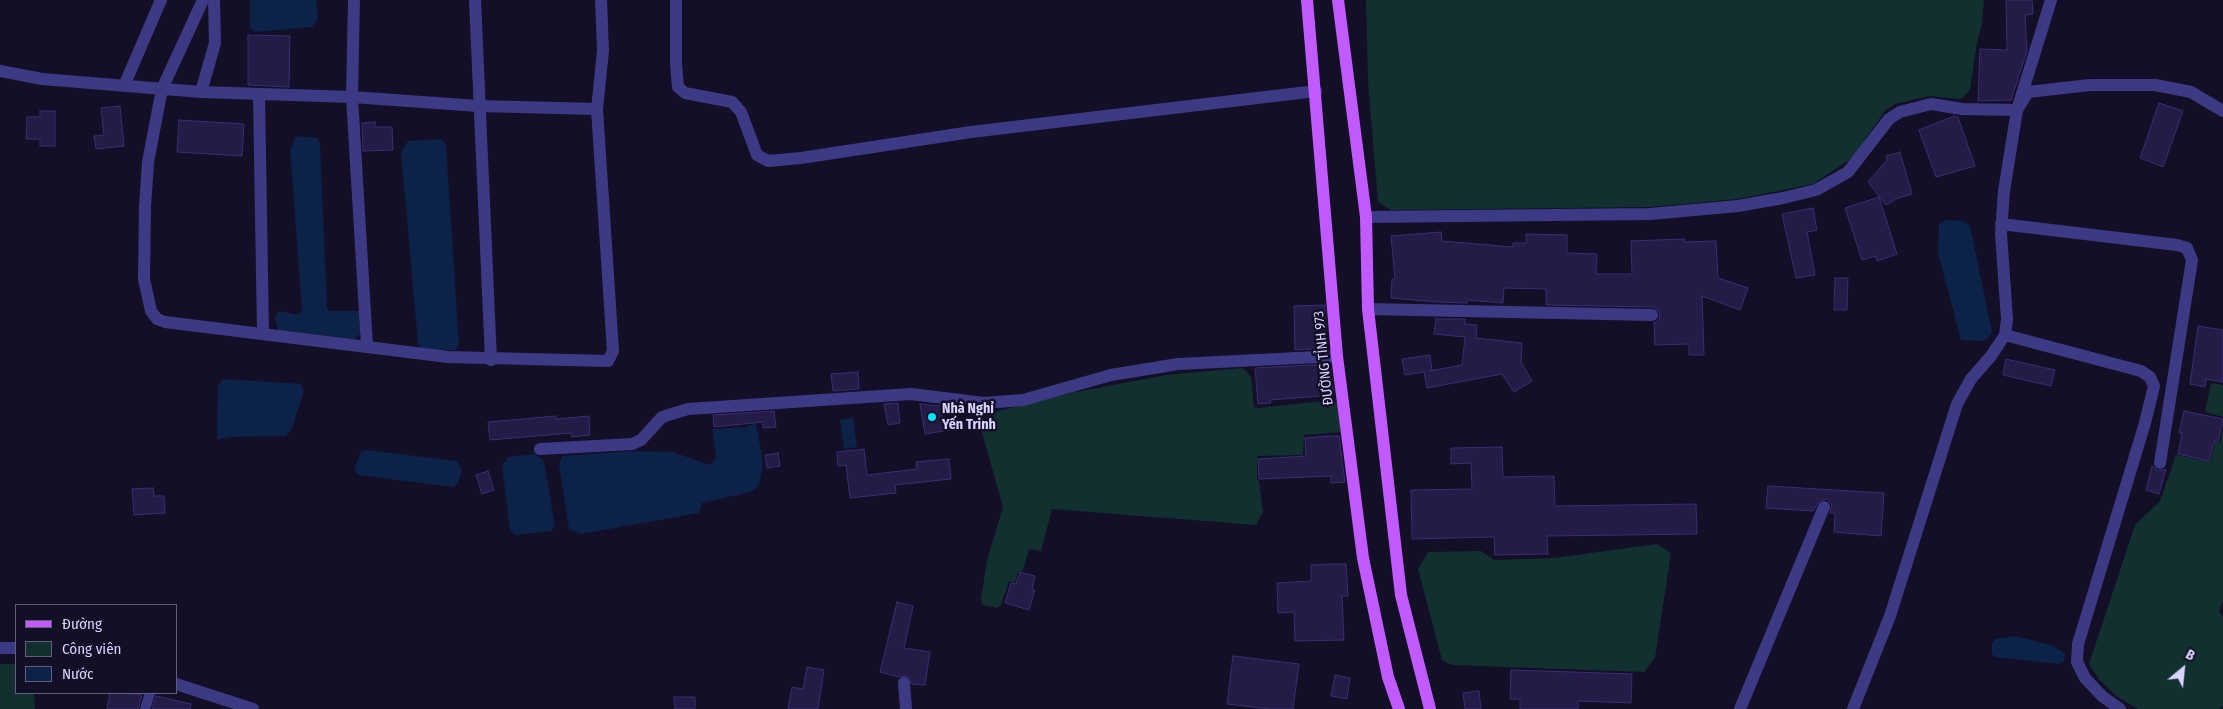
<!DOCTYPE html>
<html>
<head>
<meta charset="utf-8">
<style>
  body { margin:0 }
  #map { position:relative; width:2223px; height:709px; overflow:hidden; background:#130f26; font-family:"Fira Sans Condensed",sans-serif }
  canvas { display:block }
  .legend { position:absolute; left:15px; top:604px; width:162px; height:90px; box-sizing:border-box; background:#130f26; border:1px solid #625e7d; margin:0; padding:6px 9px; list-style:none; font-size:15px; color:#d9d4ff }
  .legend li { display:flex; align-items:center; gap:10px; height:25px }
  .legend b { width:25px; border:1px solid #625e7d }
  .north { position:absolute; left:2158px; top:644px; width:50px; height:50px; -webkit-text-stroke:4px #130f26; paint-order:stroke; rotate:28deg; font-size:14px; font-weight:700; line-height:20px; text-align:center; color:#d9d4ff }
  .north::after { content:''; display:block; margin:auto; width:18px; height:22px; background:#d9d4ff; clip-path:polygon(50% 0,100% 100%,50% 72%,0 100%) }
</style>
</head>
<body>
<div id="map">
<canvas width="2223" height="709"></canvas>
<ul class="legend">
<li><b style="height:6px;background:#c25bff"></b>Đường</li>
<li><b style="height:14px;background:#12302f"></b>Công viên</li>
<li><b style="height:14px;background:#0c2248"></b>Nước</li>
</ul>
<div class="north">B</div>
</div>
<script>
const g = document.querySelector('canvas').getContext('2d');
g.lineJoin = 'round';
function fill(path, color) {
  g.fillStyle = color;
  g.fill(path, 'evenodd');
}
function poly(rows) {
  const path = new Path2D();
  for (const r of rows) {
    path.moveTo(r[0], r[1]);
    for (let i = 2; i < r.length; i += 2) path.lineTo(r[i], r[i + 1]);
  }
  return path;
}
function trace(path, color, width, dash) {
  g.strokeStyle = color;
  g.lineWidth = width;
  g.lineCap = dash ? 'butt' : 'round';
  g.setLineDash(dash || []);
  g.stroke(path);
}
function write(font, color, halo, rows, align = 'center') {
  g.font = font + ' "Fira Sans Condensed",sans-serif';
  g.lineWidth = 5;
  g.setLineDash([]);
  g.textBaseline = 'middle';
  g.strokeStyle = halo;
  g.fillStyle = color;
  for (const [text, x, y, turn = 0] of rows) {
    g.save();
    g.translate(x, y);
    g.rotate((+turn || 0) * Math.PI / 180);
    g.textAlign = isNaN(turn) ? turn : align;
    if (halo) g.strokeText(text, 0, 0);
    g.fillText(text, 0, 0);
    g.restore();
  }
}
fill(poly([
  [1366,0,1984,0,1982,24,1977,42,1970,90,1961,99,1929,96,1895,104,1885,111,1852,158,1813,184,1737,199,1650,207,1391,210,1378,202,1368,81],
  [1243,368,1251,377,1254,407,1258,408,1333,400,1338,405,1341,432,1304,435,1303,455,1257,456,1257,479,1259,481,1263,512,1256,525,1052,509,1041,551,1029,549,1023,570,1018,572,1015,583,1009,581,1001,605,997,608,982,605,981,599,987,560,1003,507,980,425,990,413,1071,393,1166,375],
  [2211,383,2223,385,2223,417,2205,412],
  [2223,428,2223,601,2219,611,2223,617,2223,706,2219,709,2138,709,2116,696,2099,679,2089,664,2135,525,2160,501,2176,455,2210,462,2215,442,2220,443],
  [1657,544,1671,553,1655,658,1644,672,1452,665,1442,660,1418,569,1428,552,1481,551,1494,560,1554,558],
  [0,664,16,664,16,693,34,693,35,709,0,709]
]), '#12302f');
fill(poly([
  [250,0,316,0,318,19,312,27,255,32,250,28],
  [296,136,317,138,320,143,327,308,330,311,361,311,364,330,355,339,278,330,275,317,279,311,298,315,302,309,290,150],
  [442,139,446,145,459,345,455,350,423,350,418,344,401,152,408,141],
  [1946,220,1963,221,1970,226,1992,332,1988,338,1982,341,1961,340,1938,253,1939,224],
  [224,379,301,384,304,391,292,428,286,436,230,437,217,440,218,385],
  [853,418,857,447,844,449,840,420],
  [756,423,763,462,759,486,750,492,702,503,699,513,581,534,569,529,559,466,562,456,633,451,673,452,710,465,716,458,712,429,746,427],
  [366,450,457,461,462,469,459,482,453,487,358,475,354,470,360,453],
  [535,454,544,461,555,527,551,531,516,535,510,531,502,466,508,457],
  [2016,636,2054,646,2065,654,2064,661,2059,664,1995,657,1992,654,1992,643,1996,639]
]), '#0c2248');
const building = poly([
  [2006,0,2032,0,2033,14,2025,15,2027,51,2011,100,1978,101,1980,49,2007,50,2006,0],
  [248,35,290,36,289,87,248,85,248,35],
  [2159,103,2183,111,2163,167,2140,158,2159,103],
  [120,106,124,146,96,149,94,136,104,135,101,108,120,106],
  [40,111,55,111,55,146,40,146,40,139,26,139,27,117,40,117,40,111],
  [1954,116,1958,117,1975,166,1936,177,1919,130,1954,116],
  [179,120,244,124,242,156,177,152,179,120],
  [375,122,375,127,392,127,393,150,363,151,362,123,375,122],
  [1900,152,1912,194,1898,198,1886,205,1868,182,1887,160,1886,156,1900,152],
  [1879,197,1897,254,1877,261,1875,256,1862,260,1845,208,1879,197],
  [1813,208,1817,230,1807,232,1815,275,1796,278,1782,214,1813,208],
  [1441,232,1442,241,1513,247,1513,243,1526,243,1526,234,1567,235,1567,253,1597,254,1596,274,1632,274,1631,241,1684,239,1685,242,1716,241,1718,278,1748,288,1740,310,1702,296,1704,355,1689,355,1689,344,1655,345,1654,323,1659,320,1660,315,1659,311,1653,307,1546,305,1546,289,1504,288,1503,303,1468,300,1467,303,1437,302,1391,298,1392,279,1395,279,1391,236,1441,232],
  [1835,278,1848,278,1847,310,1834,310,1835,278],
  [1325,305,1326,348,1295,350,1294,306,1325,305],
  [1436,319,1465,319,1465,324,1477,325,1476,338,1522,343,1521,362,1532,381,1514,392,1502,374,1427,388,1424,372,1405,375,1402,359,1430,355,1432,370,1429,371,1462,365,1465,337,1434,334,1436,319],
  [2198,326,2223,330,2223,382,2206,379,2205,387,2190,384,2198,326],
  [2006,359,2055,370,2051,386,2003,375,2006,359],
  [1330,364,1334,395,1270,400,1271,403,1258,404,1255,368,1330,364],
  [858,372,859,389,833,391,831,374,858,372],
  [898,403,900,423,888,425,884,404,898,403],
  [920,404,940,406,944,431,925,434,920,404],
  [774,411,776,427,763,428,763,422,714,427,713,415,774,411],
  [2184,411,2223,419,2218,442,2214,441,2209,461,2178,454,2182,433,2179,433,2184,411],
  [556,416,556,419,589,416,590,435,572,437,571,433,490,440,488,422,556,416],
  [1328,436,1339,436,1345,482,1331,483,1331,476,1259,479,1258,459,1306,456,1305,438,1328,436],
  [1502,447,1503,477,1554,476,1555,506,1696,504,1697,534,1547,536,1548,554,1495,555,1494,537,1412,539,1411,490,1472,489,1471,463,1451,464,1451,448,1502,447],
  [864,449,867,475,917,469,916,462,949,459,951,479,895,485,896,493,850,498,846,465,838,466,837,452,864,449],
  [778,453,780,466,767,468,765,455,778,453],
  [2152,466,2158,471,2166,469,2159,494,2146,490,2152,466],
  [488,471,494,490,482,494,476,475,488,471],
  [1768,486,1884,493,1881,536,1834,532,1835,513,1830,513,1832,505,1827,499,1819,501,1813,511,1766,508,1768,486],
  [153,488,154,496,164,496,165,513,134,515,132,489,153,488],
  [1334,564,1346,564,1348,596,1342,596,1344,640,1295,641,1294,612,1278,613,1277,583,1311,581,1311,565,1334,564],
  [1020,572,1035,576,1032,590,1035,590,1029,610,1005,603,1011,583,1016,584,1020,572],
  [897,602,913,606,904,648,930,652,925,685,912,684,907,676,899,677,880,672,897,602],
  [1233,656,1299,664,1293,709,1270,709,1227,704,1233,656],
  [807,667,824,670,818,709,788,709,792,687,803,689,807,667],
  [1511,670,1632,674,1631,703,1578,701,1578,709,1520,709,1520,699,1510,699,1511,670],
  [1335,675,1350,678,1347,699,1331,696,1335,675],
  [1479,691,1481,709,1465,709,1463,693,1479,691],
  [110,693,130,693,142,695,138,709,107,709,110,693],
  [156,696,191,704,190,709,152,709,156,696],
  [674,697,695,697,695,709,675,709,674,697]
]);
fill(building, '#241b47');
trace(building, '#3b2d73', 1);
trace(poly([
  [145,709,150,693]
]), '#3d3a85', 10);
trace(poly([
  [203,0,162,89,148,162,145,207,144,279,151,311,157,319,165,322,448,357,608,361,613,351,597,109,603,51,601,0],
  [354,0,352,97,367,346],
  [475,0,491,360],
  [676,0,676,64,678,87,685,93,732,102,741,112,757,155,768,161,801,158,971,132,1316,91],
  [0,71,42,79,201,92,352,97,478,106,597,109],
  [124,86,161,0],
  [201,92,215,43,214,0],
  [259,95,263,333],
  [1366,217,1650,214,1738,206,1783,198,1816,190,1848,172,1889,119,1900,112,1931,104,1962,109,2017,110,2028,92,2090,85,2155,85,2191,92,2223,111],
  [2001,224,2177,245,2187,248,2192,260,2160,463],
  [1368,309,1652,315],
  [2005,335,2141,371,2150,377,2154,386,2145,423,2078,644,2077,662,2085,678,2102,696,2120,709],
  [540,449,632,444,641,440,662,417,688,409,911,394,984,403,1023,400,1111,375,1178,364,1337,356],
  [0,648,16,648],
  [904,683,906,709],
  [176,684,253,709],
  [1740,709,1824,507],
  [1853,709,1890,616,1957,404,1971,379,1991,356,2005,335,2007,319,2001,234,2004,191,2017,110,2051,0]
]), '#3d3a85', 12);
trace(poly([
  [1307,0,1337,356,1363,558,1388,677,1399,709],
  [1338,0,1366,217,1368,309,1401,595,1430,709]
]), '#c25bff', 12);
for (const [x, y, r, color] of [
  [932,417,5,"#00e5ff"]
]) {
  const dot = new Path2D();
  dot.arc(x, y, r, 0, 2 * Math.PI);
  g.fillStyle = color;
  g.fill(dot);
  trace(dot, '#130f26', 2);
}
write('14px', '#d9d4ff', '#130f26', [
  ["ĐƯỜNG TỈNH 973",1324,358,-96]
]);
write('bold 14px', '#d9d4ff', '#130f26', [
  ["Nhà Nghỉ",942,409],
  ["Yến Trinh",942,425]
], 'left');
</script>
</body>
</html>
